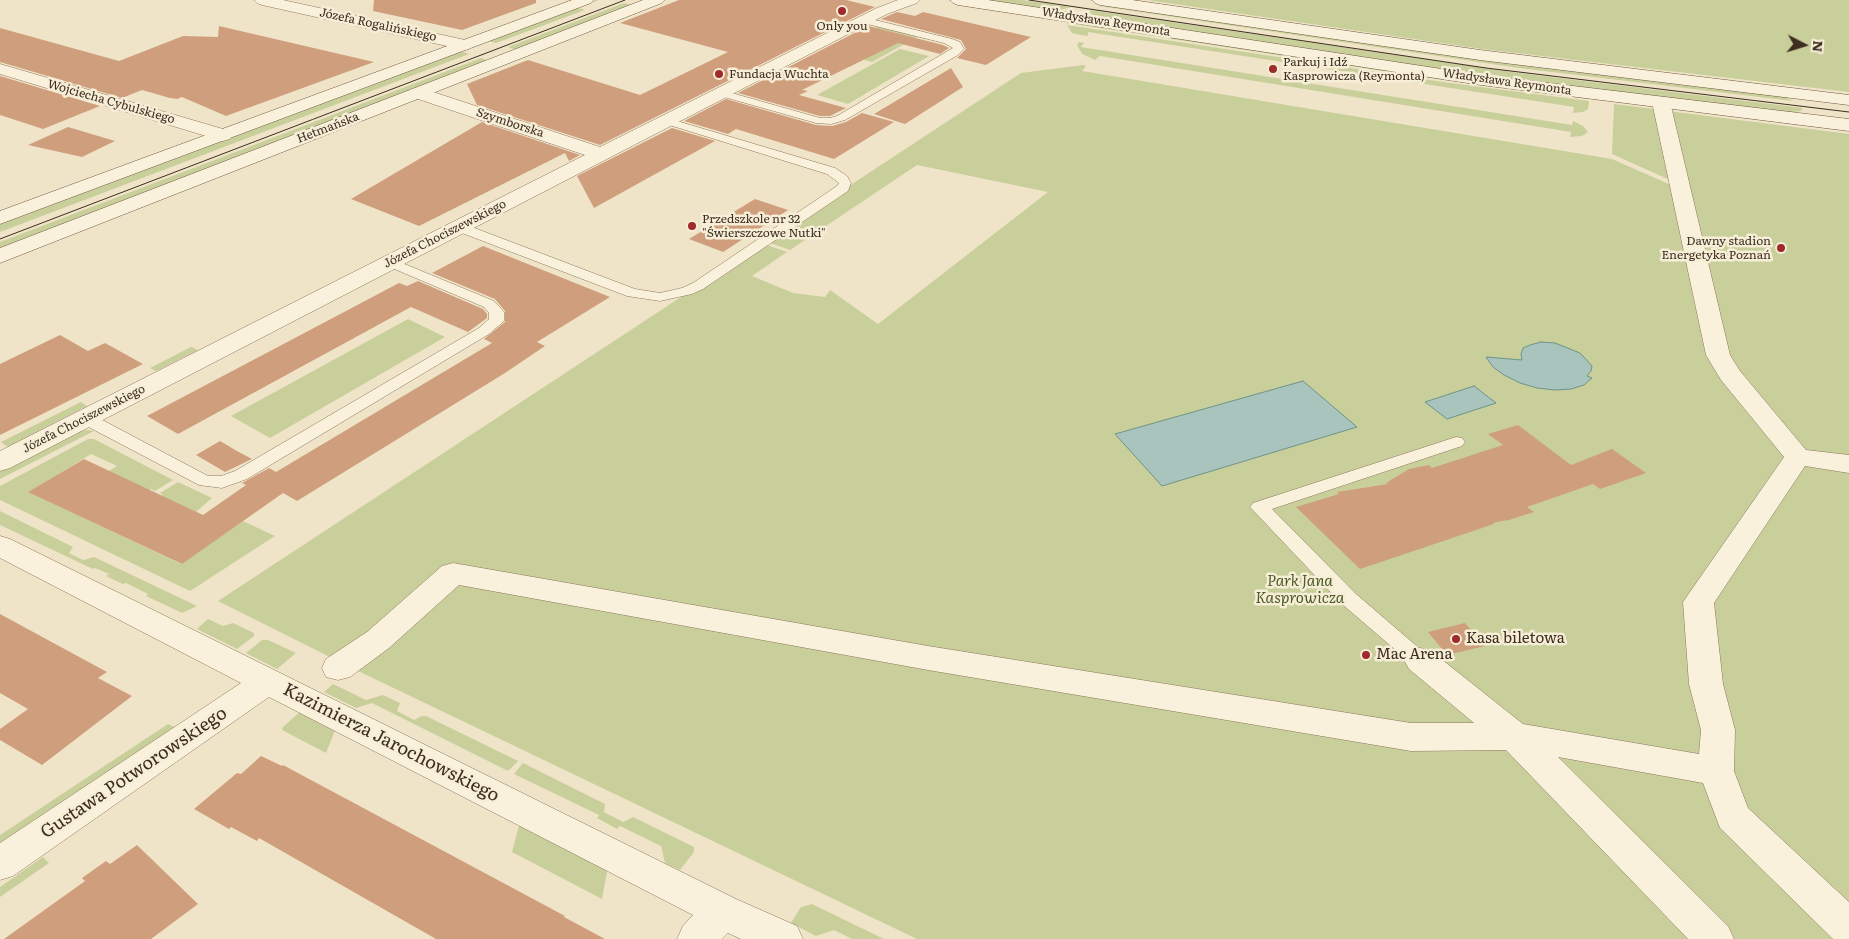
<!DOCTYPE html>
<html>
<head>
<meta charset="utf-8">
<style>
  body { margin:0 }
  #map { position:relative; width:1849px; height:939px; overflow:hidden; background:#f0e4c8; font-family:Literata,serif }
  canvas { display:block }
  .north { position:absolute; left:1779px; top:20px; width:50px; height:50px; -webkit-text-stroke:4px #f7eed8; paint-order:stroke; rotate:95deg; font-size:14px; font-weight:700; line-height:20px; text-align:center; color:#3d2e20 }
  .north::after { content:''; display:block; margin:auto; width:18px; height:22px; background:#3d2e20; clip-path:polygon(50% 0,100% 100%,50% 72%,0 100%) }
</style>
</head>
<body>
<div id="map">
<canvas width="1849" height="939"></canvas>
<div class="north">N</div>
</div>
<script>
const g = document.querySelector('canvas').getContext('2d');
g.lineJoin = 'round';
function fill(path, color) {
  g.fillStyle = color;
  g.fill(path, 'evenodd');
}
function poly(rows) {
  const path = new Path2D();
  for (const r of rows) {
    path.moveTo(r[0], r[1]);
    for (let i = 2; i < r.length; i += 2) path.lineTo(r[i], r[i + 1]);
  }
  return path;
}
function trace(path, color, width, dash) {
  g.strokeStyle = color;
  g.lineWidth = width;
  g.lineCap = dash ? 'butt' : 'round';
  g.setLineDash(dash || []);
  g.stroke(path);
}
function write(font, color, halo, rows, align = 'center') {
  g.font = font + ' Literata,serif';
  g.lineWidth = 5;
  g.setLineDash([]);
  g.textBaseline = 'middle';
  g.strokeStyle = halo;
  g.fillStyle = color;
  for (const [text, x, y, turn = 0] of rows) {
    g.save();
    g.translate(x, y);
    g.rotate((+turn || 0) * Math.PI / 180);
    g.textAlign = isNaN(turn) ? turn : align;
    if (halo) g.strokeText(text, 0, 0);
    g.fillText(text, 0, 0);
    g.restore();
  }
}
fill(poly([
  [596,0,599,0,578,8,585,10,496,43,488,41],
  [982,0,1022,0,1071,7,1057,11],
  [1147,0,1849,0,1849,92,1482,49],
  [624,3,633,5,516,50,508,47],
  [1105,5,1783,96,1793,101,1519,68,1099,6],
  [1090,10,1519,73,1803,108,1801,111,1789,113,1428,68,1096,17,1091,15],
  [1069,22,1586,98,1588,99,1443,80,1066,23],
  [1067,25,1443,82,1589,101,1588,109,1583,112,1573,113,1574,107,1088,32,1088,36,1081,35,1072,33],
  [877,27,880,27,919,36,872,62,864,60,866,58,858,36],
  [1079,42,1084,43,1081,47,1572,125,1573,121,1583,126,1588,132,1582,136,1570,137,1571,132,1100,56,1095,60,1082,54,1077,45],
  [900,49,929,56,848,104,817,95],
  [460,51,469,54,0,232,0,224],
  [481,58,489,61,0,249,0,242],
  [1083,65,1086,66,1082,71,1612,159,1671,185,1668,111,1849,134,1849,939,917,939,354,669,218,601,681,297,690,294,767,245,787,252,752,276,793,293,825,297,830,290,878,324,1048,192,917,165,790,250,770,243,843,195,849,186,1021,73],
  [1614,104,1654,109,1670,180,1612,154],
  [408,319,445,337,270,438,231,416],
  [191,347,198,350,156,371,150,368],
  [81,402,87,406,8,447,1,442],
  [87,430,94,431,0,479,0,466,80,431],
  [88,439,94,439,173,480,155,491,151,489,149,491,107,472,117,466,91,454,29,492,181,564,243,521,275,536,190,591,0,500,0,486],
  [178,482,212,498,196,512,161,496,163,495,160,493],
  [0,511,73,547,69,553,83,560,94,557,197,606,182,613,146,596,148,594,126,583,123,584,106,576,109,574,95,568,93,569,0,525],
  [208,619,223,626,233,623,254,633,254,636,237,649,197,629],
  [262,640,268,640,296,653,277,669,246,653],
  [333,684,366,700,383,695,400,703,397,711,414,720,422,716,426,716,518,761,508,771,372,703,356,708,324,692],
  [302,710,336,728,326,753,282,730,283,727],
  [168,724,176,728,0,844,0,835],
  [523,763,605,804,604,812,623,822,633,817,694,847,694,852,680,870,665,863,661,846,620,826,617,829,597,818,599,815,514,774],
  [520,822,608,867,602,899,512,852],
  [43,857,49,863,0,897,0,887],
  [812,904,884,939,852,939,834,930,816,936,791,923,801,907]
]), '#c9cf9b');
const water = poly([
  [1541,342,1555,343,1580,353,1592,366,1591,371,1587,376,1592,378,1584,385,1571,389,1555,390,1537,388,1520,383,1504,375,1493,367,1486,357,1522,360,1521,354,1523,348,1530,345,1541,342],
  [1303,381,1357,427,1162,486,1115,434,1303,381],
  [1474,386,1496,403,1447,419,1425,402,1474,386]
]);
fill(water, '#a9c4bc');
trace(water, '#6f938a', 1);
fill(poly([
  [374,0,536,0,536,3,462,30,373,11],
  [679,0,846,0,875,7,600,145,477,105,467,84,528,60,640,95,728,52,620,23],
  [897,12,915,16,923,12,1031,37,986,65,957,58,966,49,961,40,881,19],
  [219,26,374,62,226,116,182,97,177,99,170,98,142,90,122,98,0,62,0,28,119,61,183,36,218,37],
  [868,26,943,45,949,48,940,54,898,43,802,90,808,91,799,95,846,108,830,116,820,116,738,93],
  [951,68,963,87,905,124,874,114],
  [0,76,100,106,43,129,0,115],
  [726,99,816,125,832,126,846,122,862,113,894,122,834,159,736,129,728,134,684,121],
  [482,122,580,155,569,161,565,153,419,226,351,199],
  [68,127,115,141,82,157,28,145],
  [672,128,715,141,594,208,577,176],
  [755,199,788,210,723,252,689,239],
  [483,246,610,297,537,342,545,346,505,373,297,501,283,493,182,564,28,492,84,459,203,515,246,485,242,483,269,468,276,472,492,343,484,339,505,322,505,311,495,299,432,273],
  [418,281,483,309,487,314,487,318,468,332,411,307,178,434,147,416,399,283,407,286],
  [60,335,88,351,105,343,143,364,0,435,0,364],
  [1518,425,1571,465,1612,449,1646,473,1600,489,1593,484,1527,507,1534,512,1509,520,1496,522,1491,525,1360,569,1296,507,1339,494,1337,492,1388,484,1386,483,1409,469,1429,465,1432,468,1503,445,1488,434],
  [220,441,237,451,252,459,225,472,196,455],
  [0,614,107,672,98,678,132,696,42,765,0,740,0,729,28,709,0,693],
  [1465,623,1485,646,1447,655,1428,632],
  [261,756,282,766,283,765,565,916,564,917,605,939,436,939,259,838,257,841,231,827,229,829,194,809,237,773,241,774],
  [137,845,198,904,151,939,4,939,85,881,82,878,106,861,110,864]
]), '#cf9f7d');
const lane = poly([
  [863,17,952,39,960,42,964,49,958,55,845,120,831,124,816,123,717,95,715,93,721,90,820,118,830,118,837,116,953,48,944,43,859,22,858,20,863,17],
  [667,118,835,168,847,176,851,183,848,191,703,289,692,294,660,301,627,296,454,230,452,227,459,223,464,224,635,289,660,293,682,288,693,283,837,186,839,183,827,174,663,123,661,121,663,119,667,118],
  [390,258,494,301,504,312,504,321,489,334,247,479,222,488,199,485,79,422,77,418,79,414,85,413,91,414,208,476,221,476,235,471,479,328,489,319,489,313,484,307,385,265,383,262,390,258],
  [1456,437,1462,438,1465,442,1462,446,1272,509,1356,594,1427,655,1430,660,1427,665,1420,668,1413,665,1342,604,1250,507,1253,503,1456,437]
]);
const street = poly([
  [254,0,283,0,465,40,471,42,473,45,471,48,465,50,262,5,257,3,254,0],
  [898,0,920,0,917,3,887,14,10,468,0,471,0,451,585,155,412,97,409,93,412,89,418,88,424,89,600,147,877,8,898,0],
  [0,64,230,131,232,135,230,139,223,141,216,139,0,74,0,64],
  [1661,97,1667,98,1670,102,1730,355,1740,371,1806,450,1849,455,1849,473,1805,466,1714,603,1723,684,1735,730,1734,771,1748,808,1849,902,1849,939,1833,939,1720,828,1703,783,1558,757,1728,926,1734,939,1688,939,1506,750,1411,751,928,670,459,585,389,648,350,677,338,680,326,677,322,668,326,659,367,632,442,566,453,563,928,646,1411,723,1474,723,1409,669,1404,660,1409,651,1420,648,1431,651,1523,724,1699,754,1701,730,1689,684,1683,602,1784,457,1721,380,1706,355,1652,102,1655,98,1661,97],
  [0,536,10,539,736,899,797,926,803,939,741,939,728,933,722,939,677,939,683,926,693,915,269,697,13,876,0,880,0,843,241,683,0,558,0,536]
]);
const secondary = poly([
  [572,0,594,0,591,3,0,224,0,211,572,0],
  [643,0,665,0,662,3,0,263,0,248,643,0],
  [950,0,988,0,1481,75,1849,119,1849,131,1481,85,958,5,953,3,950,0],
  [1092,0,1132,0,1480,50,1849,95,1849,105,1480,60,1100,5,1095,3,1092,0]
]);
trace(lane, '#8d765c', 1);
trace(street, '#8d765c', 1);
trace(secondary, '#6f573f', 1);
fill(lane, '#faf1dc');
fill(street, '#faf1dc');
fill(secondary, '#faf1dc');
trace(poly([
  [1029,0,1486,68,1849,112],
  [0,239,625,0]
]), '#3d2e20', 1);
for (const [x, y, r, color] of [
  [842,11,5,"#9e2a2b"],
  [1273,69,5,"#9e2a2b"],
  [719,74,5,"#9e2a2b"],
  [692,226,5,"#9e2a2b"],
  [1781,248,5,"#9e2a2b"],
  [1456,639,5,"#9e2a2b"],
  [1366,655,5,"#9e2a2b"]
]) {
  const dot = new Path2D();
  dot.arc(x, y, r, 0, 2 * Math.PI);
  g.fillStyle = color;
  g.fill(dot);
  trace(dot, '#f7eed8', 2);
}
write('12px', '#3d2e20', '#f7eed8', [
  ["Władysława Reymonta",1106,22,9],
  ["Józefa Rogalińskiego",378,25,12],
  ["Władysława Reymonta",1507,82,8],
  ["Wojciecha Cybulskiego",111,102,16],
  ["Szymborska",510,123,18],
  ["Hetmańska",328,128,-21],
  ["Józefa Chociszewskiego",445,234,-27],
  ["Józefa Chociszewskiego",84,419,-27]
]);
write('12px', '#3d2e20', '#f7eed8', [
  ["Only you",842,26,"center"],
  ["Parkuj i Idź",1283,62],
  ["Kasprowicza (Reymonta)",1283,76],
  ["Fundacja Wuchta",729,74],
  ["Przedszkole nr 32",702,219],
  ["\"Świerszczowe Nutki\"",702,233],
  ["Dawny stadion",1771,241,"right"],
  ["Energetyka Poznań",1771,255,"right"]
], 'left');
write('italic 15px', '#4d5a26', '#f7eed8', [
  ["Park Jana",1300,582],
  ["Kasprowicza",1300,599]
]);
write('15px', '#3d2e20', '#f7eed8', [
  ["Kasa biletowa",1466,639],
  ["Mac Arena",1376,655]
], 'left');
write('18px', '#3d2e20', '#f7eed8', [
  ["Kazimierza Jarochowskiego",391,743,27],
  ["Gustawa Potworowskiego",134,773,-34]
]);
</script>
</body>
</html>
